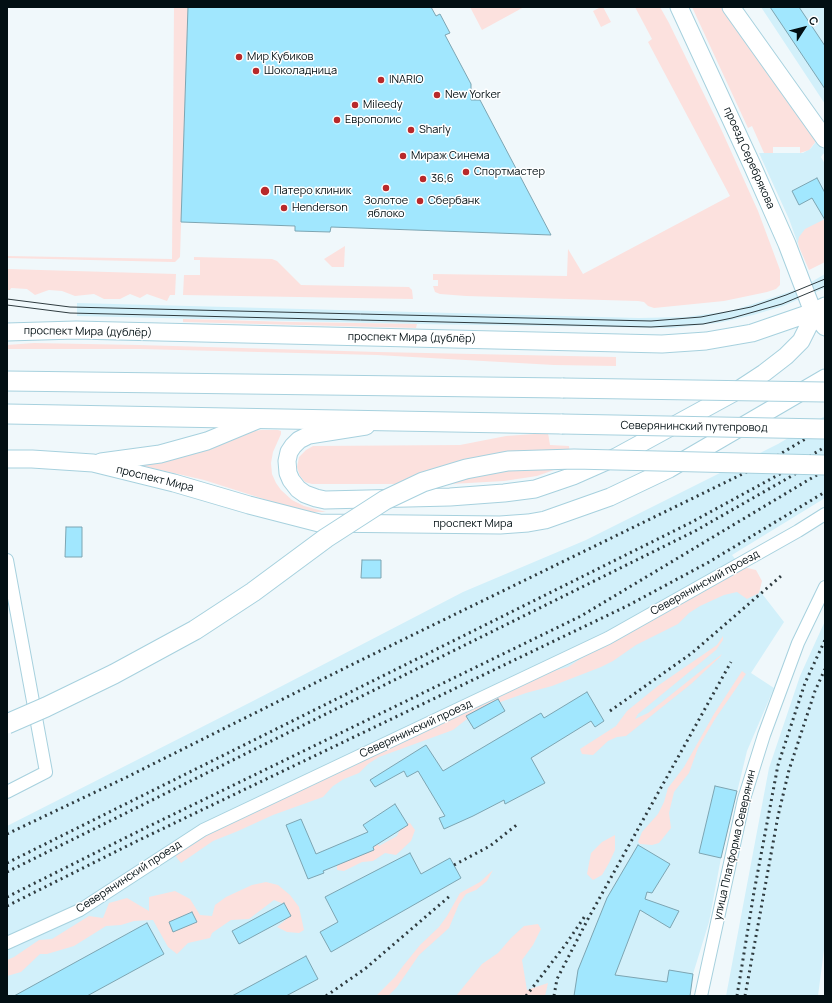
<!DOCTYPE html>
<html>
<head>
<meta charset="utf-8">
<style>
  body { margin:0 }
  #map { position:relative; width:832px; height:1003px; overflow:hidden; background:#f0f8fb; font-family:Manrope,sans-serif }
  canvas { display:block }
  .frame { position:absolute; inset:0; border:8px solid #020f13; pointer-events:none }
  .north { position:absolute; left:784px; top:8px; width:40px; height:40px; -webkit-text-stroke:3px #fff; paint-order:stroke; rotate:54deg; font-size:11px; font-weight:700; line-height:16px; text-align:center; color:#020f13 }
  .north::after { content:''; display:block; margin:auto; width:14px; height:18px; background:#020f13; clip-path:polygon(50% 0,100% 100%,50% 72%,0 100%) }
</style>
</head>
<body>
<div id="map">
<canvas width="832" height="1003"></canvas>
<div class="frame"></div>
<div class="north">С</div>
</div>
<script>
const g = document.querySelector('canvas').getContext('2d');
g.lineJoin = 'round';
function fill(path, color) {
  g.fillStyle = color;
  g.fill(path, 'evenodd');
}
function poly(rows) {
  const path = new Path2D();
  for (const r of rows) {
    path.moveTo(r[0], r[1]);
    for (let i = 2; i < r.length; i += 2) path.lineTo(r[i], r[i + 1]);
  }
  return path;
}
function trace(path, color, width, dash) {
  g.strokeStyle = color;
  g.lineWidth = width;
  g.lineCap = dash ? 'butt' : 'round';
  g.setLineDash(dash || []);
  g.stroke(path);
}
function write(font, color, halo, rows, align = 'center') {
  g.font = font + ' Manrope,sans-serif';
  g.lineWidth = 3;
  g.setLineDash([]);
  g.textBaseline = 'middle';
  g.strokeStyle = halo;
  g.fillStyle = color;
  for (const [text, x, y, turn = 0] of rows) {
    g.save();
    g.translate(x, y);
    g.rotate((+turn || 0) * Math.PI / 180);
    g.textAlign = isNaN(turn) ? turn : align;
    if (halo) g.strokeText(text, 0, 0);
    g.fillText(text, 0, 0);
    g.restore();
  }
}
fill(poly([
  [761,7,825,7,825,104],
  [817,140,825,147,825,153,823,154,821,157,825,164,825,219,819,223,798,242,799,247,789,219,759,153,803,153,811,148],
  [825,274,825,288,783,306,753,315,718,323,672,328,417,324,77,316,77,303,639,318,686,317,730,311,750,305,801,288],
  [825,416,825,498,732,555,784,622,751,673,774,688,747,751,721,858,709,922,693,974,690,996,7,996,7,826,253,701,463,592,586,540,778,444],
  [825,621,825,942,818,996,726,996,769,768,800,676]
]), '#d2f0fa');
fill(poly([
  [174,7,188,7,180,257,175,262,173,262,7,258,7,256,172,259],
  [470,7,524,7,482,30],
  [601,7,603,7,611,22,601,27,593,11],
  [635,7,660,7,669,23,721,129,758,211,780,270,780,285,776,289,767,292,724,301,654,308,648,306,644,302,638,301,466,296,440,294,435,292,433,286,438,286,438,280,433,280,433,274,567,276,568,249,583,274,730,196,648,42,652,39],
  [692,7,733,7,817,140,809,150,800,153,800,147,773,147,773,153,764,153,752,126,748,128],
  [825,219,825,262,809,270,799,247,798,242,799,237,805,229],
  [345,246,344,267,332,267,324,259],
  [194,257,272,259,277,261,301,285,409,287,412,290,413,299,183,295,184,275,200,275,200,260,194,260],
  [7,269,176,274,175,295,170,295,167,301,147,294,140,298,130,294,120,299,104,299,94,294,75,296,62,291,49,290,46,291,35,295,27,289,11,288,10,290,7,290],
  [183,319,293,322,417,324,416,328,183,322],
  [34,343,139,345,378,352,616,357,616,366,554,365,377,355,140,349,7,349,7,345],
  [261,430,278,430,281,431,281,434,273,452,271,463,272,474,276,483,281,490,292,500,304,506,326,512,306,512,292,508,204,480,139,465,202,451,254,431],
  [548,433,550,445,569,446,571,464,537,476,504,481,451,484,312,484,305,482,300,476,297,467,299,457,306,450,313,446,460,445,506,436],
  [743,567,756,570,762,581,759,593,747,599,737,592,724,595,700,606,689,613,678,624,636,645,613,661,601,667,552,686,526,693,489,706,467,719,453,730,379,757,368,764,359,773,344,779,333,786,323,797,273,815,238,831,213,841,181,863,174,854,165,851,542,674,568,667,609,640],
  [723,636,723,640,716,650,638,714,635,719,648,713,722,654,720,657,691,684,626,736,617,737,608,741,593,755,582,754,580,749,616,726,627,711,659,685,717,645],
  [742,671,746,674,715,719,698,748,689,773,674,792,669,813,671,828,659,843,652,845,640,844,638,842,642,832,658,814,664,802,668,788,684,767,714,714],
  [410,823,415,830,411,841,396,855,385,853,373,861,362,862,344,871,337,870,337,862,375,841,379,846,397,836,402,825],
  [615,835,615,850,609,863,602,875,593,880,587,874,591,853,602,842],
  [493,870,487,881,476,890,466,894,459,904,449,928,419,955,397,987,388,996,376,996,395,977,403,966,420,945,439,927,447,916,460,893,480,882],
  [266,882,278,885,290,895,299,907,304,930,299,933,287,932,277,927,289,917,286,905,274,900,249,919,231,920,212,933,210,938,188,943,177,954,168,947,153,920,134,921,121,925,106,926,74,946,47,954,40,954,21,972,7,976,7,960,14,957,39,940,52,939,89,916,103,918,109,903,127,898,149,911,149,897,175,891,190,899,200,915,212,916,215,905,226,897,252,885],
  [538,924,541,929,533,945,522,960,527,990,548,983,545,996,456,996,482,964,498,953,511,938,524,926]
]), '#fce1de');
const building = poly([
  [188,7,431,7,436,16,440,14,450,33,445,35,471,84,471,100,480,100,551,235,331,227,330,232,295,231,295,226,181,222,188,7],
  [770,7,799,7,825,46,825,89,770,7],
  [817,178,825,193,825,220,812,198,799,205,792,191,817,178],
  [66,527,82,527,82,557,65,557,66,527],
  [362,560,381,560,381,578,361,578,362,560],
  [587,692,604,721,595,727,591,721,531,758,545,783,505,804,504,800,473,816,444,829,439,818,445,816,418,771,407,777,404,771,375,787,370,780,426,745,443,771,541,713,544,718,587,692],
  [498,699,505,711,474,729,466,716,498,699],
  [715,786,737,791,721,858,699,853,715,786],
  [395,804,408,825,373,847,374,850,323,871,324,873,308,879,286,825,301,819,316,854,368,832,363,825,395,804],
  [638,845,670,864,652,893,647,892,645,899,679,911,670,928,640,910,615,975,667,982,669,970,693,974,690,996,574,996,578,970,607,898,638,845],
  [410,853,421,874,450,858,461,878,331,952,320,932,338,922,325,897,410,853],
  [284,903,291,916,239,944,232,931,284,903],
  [192,912,197,922,173,932,169,922,192,912],
  [147,923,164,954,87,996,14,996,147,923],
  [306,956,318,979,286,996,232,996,306,956]
]);
fill(building, '#a1e7fe');
trace(building, '#7da5b2', 1);
const minor = poly([
  [7,560,46,772,7,792],
  [7,943,80,910,203,830,608,638,798,531,825,514],
  [701,996,744,799,764,735,798,643,825,587]
]);
const secondary = poly([
  [679,7,752,165,787,244,813,312,825,327],
  [731,7,825,139],
  [7,332,76,330,662,344,706,341,752,333,813,312,825,306],
  [366,426,309,435,299,440,293,446,289,452,287,461,288,473,291,480,298,489,305,494,316,498,325,500,450,497,504,493,535,489,573,476,616,457,735,392,764,373,786,356,801,341,811,321,813,312],
  [7,459,32,459,93,463,174,483,249,505,319,523,500,525,528,523,545,520,610,497,669,469,825,378],
  [101,462,160,454,207,441,260,419]
]);
const primary = poly([
  [7,381,563,388],
  [7,414,562,424]
]);
trace(minor, '#a7d1de', 14);
trace(secondary, '#a7d1de', 19);
trace(primary, '#a7d1de', 21);
trace(minor, '#fff', 12);
trace(secondary, '#fff', 17);
trace(primary, '#fff', 19);
trace(poly([
  [7,299,70,307,651,321,701,317,751,307,786,295,825,279],
  [7,305,70,313,651,327,703,324,732,318,782,304,825,286]
]), '#2f3b3f', 1);
trace(poly([
  [610,711,692,653,781,576],
  [7,834,127,777,347,667,767,462,825,427],
  [7,863,690,523,780,474,825,447],
  [454,865,490,846,519,823],
  [7,872,695,531,825,457],
  [7,897,133,834,581,616,825,470],
  [7,906,135,842,627,606,709,562,825,492],
  [326,996,366,968,451,895],
  [526,996,566,944,585,916],
  [554,996,557,979,589,917,731,662],
  [737,996,754,892,778,765,805,683,825,640],
  [745,996,778,816,789,770,815,691,825,669]
]), '#2f3b3f', 3, [2, 4]);
const primaryBridge = poly([
  [563,388,825,392],
  [562,424,825,429],
  [7,724,46,707,114,674,195,630,253,592,326,538,385,500,423,482,466,469,508,461,574,459,825,465]
]);
trace(primaryBridge, '#a7d1de', 21, []);
trace(primaryBridge, '#fff', 19);
for (const [x, y, r, color] of [
  [239,57,4,"#b8292a"],
  [256,71,4,"#b8292a"],
  [381,80,4,"#b8292a"],
  [437,95,4,"#b8292a"],
  [355,105,4,"#b8292a"],
  [337,120,4,"#b8292a"],
  [411,130,4,"#b8292a"],
  [403,156,4,"#b8292a"],
  [466,172,4,"#b8292a"],
  [423,179,4,"#b8292a"],
  [386,188,4,"#b8292a"],
  [265,191,5,"#b8292a"],
  [420,201,4,"#b8292a"],
  [284,208,4,"#b8292a"]
]) {
  const dot = new Path2D();
  dot.arc(x, y, r, 0, 2 * Math.PI);
  g.fillStyle = color;
  g.fill(dot);
  trace(dot, '#fff', 1.5);
}
write('11px', '#020f13', '#fff', [
  ["Мир Кубиков",247,57],
  ["Шоколадница",264,71],
  ["INARIO",389,80],
  ["New Yorker",445,95],
  ["Mileedy",363,105],
  ["Европолис",345,120],
  ["Sharly",419,130],
  ["Мираж Синема",411,156],
  ["Спортмастер",474,172],
  ["36,6",431,179],
  ["Патеро клиник",274,191],
  ["Золотое",386,201,"center"],
  ["яблоко",386,214,"center"],
  ["Сбербанк",428,201],
  ["Henderson",292,208]
], 'left');
write('11px', '#020f13', '#fff', [
  ["проезд Серебрякова",749,158,66],
  ["проспект Мира (дублёр)",88,332,1],
  ["проспект Мира (дублёр)",412,338,1],
  ["Северянинский путепровод",694,427,1],
  ["проспект Мира",155,479,14],
  ["проспект Мира",473,524],
  ["Северянинский проезд",705,583,-29],
  ["Северянинский проезд",416,729,-25],
  ["улица Платформа Северянин",735,845,-77],
  ["Северянинский проезд",129,877,-33]
]);
</script>
</body>
</html>
